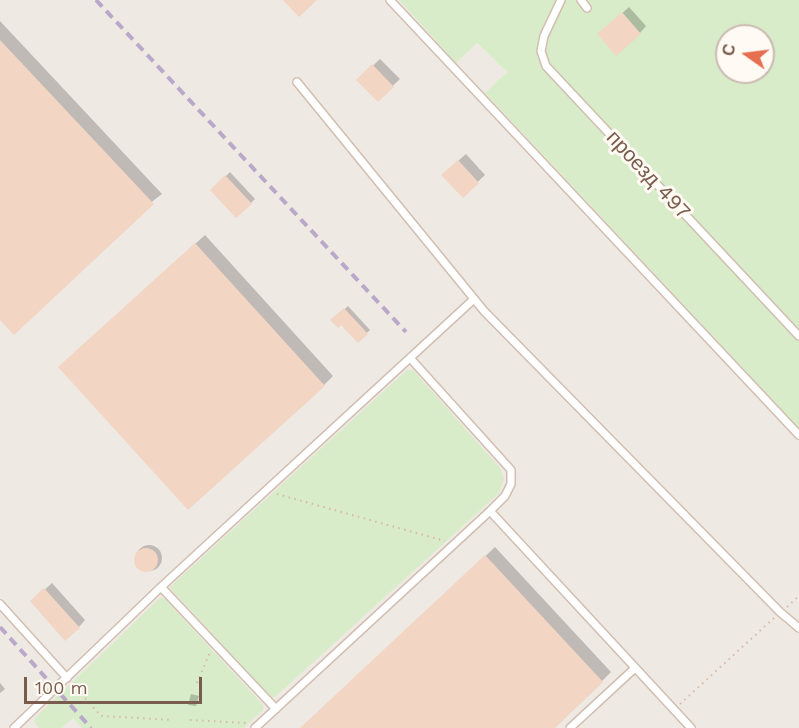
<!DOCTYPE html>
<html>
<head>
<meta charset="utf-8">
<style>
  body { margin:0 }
  #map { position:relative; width:799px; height:728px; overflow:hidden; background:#fdf6ec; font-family:"Work Sans",sans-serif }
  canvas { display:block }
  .north { position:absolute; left:715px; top:24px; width:60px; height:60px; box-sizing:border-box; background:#fffaf3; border:2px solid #cabbb1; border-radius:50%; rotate:284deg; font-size:16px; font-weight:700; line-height:24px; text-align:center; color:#7a5c4d }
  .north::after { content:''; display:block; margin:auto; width:21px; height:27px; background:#e76f51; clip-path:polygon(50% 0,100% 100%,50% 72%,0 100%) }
  .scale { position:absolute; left:24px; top:677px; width:178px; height:27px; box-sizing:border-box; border:3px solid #7a5c4d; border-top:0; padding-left:8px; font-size:18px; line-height:21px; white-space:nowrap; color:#7a5c4d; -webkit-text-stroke:4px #fffaf3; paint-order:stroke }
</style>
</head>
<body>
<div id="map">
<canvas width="799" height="728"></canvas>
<div class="north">С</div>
<div class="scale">100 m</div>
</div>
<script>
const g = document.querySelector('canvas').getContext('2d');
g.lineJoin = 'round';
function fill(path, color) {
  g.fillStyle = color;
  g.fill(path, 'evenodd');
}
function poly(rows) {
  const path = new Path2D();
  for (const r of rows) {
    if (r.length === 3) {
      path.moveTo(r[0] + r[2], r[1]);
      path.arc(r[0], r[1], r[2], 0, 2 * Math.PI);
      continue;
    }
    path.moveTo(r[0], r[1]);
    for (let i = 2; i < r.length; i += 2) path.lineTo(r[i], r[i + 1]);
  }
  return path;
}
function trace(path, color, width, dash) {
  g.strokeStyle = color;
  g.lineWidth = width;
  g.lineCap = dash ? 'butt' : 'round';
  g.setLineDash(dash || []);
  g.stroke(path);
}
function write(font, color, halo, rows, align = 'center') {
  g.font = font + ' "Work Sans",sans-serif';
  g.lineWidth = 6;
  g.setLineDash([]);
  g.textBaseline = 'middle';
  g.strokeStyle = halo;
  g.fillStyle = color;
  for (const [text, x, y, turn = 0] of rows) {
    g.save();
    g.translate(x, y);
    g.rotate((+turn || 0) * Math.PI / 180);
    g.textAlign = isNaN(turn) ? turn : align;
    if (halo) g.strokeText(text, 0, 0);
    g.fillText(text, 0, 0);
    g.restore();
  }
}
fill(poly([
  [0,0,399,0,456,62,477,43,507,72,486,94,799,428,799,728,0,728]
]), '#efe9e4');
fill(poly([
  [399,0,799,0,799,428,485,93,507,72,477,43,456,63],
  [727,36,763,36,763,72,727,72],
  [407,370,413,370,500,468,504,479,499,493,275,697,271,697,171,589,171,586],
  [160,598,164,598,263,705,263,710,244,728,82,728,73,718,61,728,39,728,34,722,36,717]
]), '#d8ecc9');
fill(poly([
  [629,7,646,26,640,33,606,28],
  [0,21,162,194,0,318],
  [380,59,400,79,378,100,358,80],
  [466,154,485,175,463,196,450,168],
  [230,172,255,199,251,203,212,190],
  [205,235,333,376,324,385,69,358],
  [348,306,370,330,358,341,341,323,333,320],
  [149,558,13],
  [495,547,611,672,602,681,552,728,302,728],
  [52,583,85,620,79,627,39,595],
  [0,683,5,689,0,693],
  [191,694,199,696,196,706,188,705]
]), '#0003');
fill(poly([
  [283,0,317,0,299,17],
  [622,12,641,34,616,56,597,34],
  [0,40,154,204,14,335,0,320],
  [372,64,394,87,378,102,356,80],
  [458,160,479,183,463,198,441,175],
  [225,175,252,204,236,218,210,190],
  [195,243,325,386,188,510,58,367],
  [344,308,368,334,358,343,341,325,338,328,330,320],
  [146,560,12],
  [485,555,603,682,555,728,300,728],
  [44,588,80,628,65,641,30,601]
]), '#f3d5c3');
const service = poly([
  [390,0,799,435],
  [561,0,544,36,541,51,546,66,799,336],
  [581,0,587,8],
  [297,82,484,311,780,612,799,628],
  [490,511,691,728],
  [161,587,276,709],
  [0,604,67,678],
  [14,728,161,587,474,299],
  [255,728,490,511,505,496,511,484,511,470,411,359],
  [570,728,635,668]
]);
trace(service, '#d1beb0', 10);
trace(poly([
  [277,494,445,541],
  [787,607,799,596],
  [197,683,210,652],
  [73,685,101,716,173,720],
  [680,704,774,618],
  [190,720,248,723]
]), '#d9b8a5', 2, [1.5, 4.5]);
trace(service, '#fff', 7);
trace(poly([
  [96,0,406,332],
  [0,627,91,728]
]), '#b9a8c9', 4, [9, 6]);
write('21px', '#7a5c4d', '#fffaf3', [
  ["проезд 497",648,175,47]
]);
</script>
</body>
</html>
